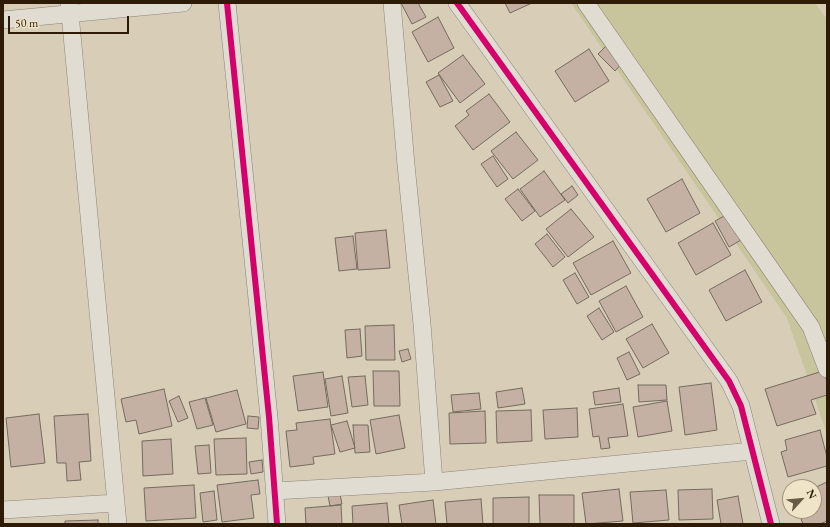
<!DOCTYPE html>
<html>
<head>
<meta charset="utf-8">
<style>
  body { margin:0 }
  #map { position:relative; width:830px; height:527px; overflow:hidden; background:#d8ceb8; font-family:"EB Garamond",serif }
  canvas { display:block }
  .frame { position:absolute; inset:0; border:4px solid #2d1b07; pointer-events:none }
  .north { position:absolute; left:782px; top:479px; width:40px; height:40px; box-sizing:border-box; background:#efe3c8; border:1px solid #a1937b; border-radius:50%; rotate:63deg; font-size:11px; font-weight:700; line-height:16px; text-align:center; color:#2d1b07 }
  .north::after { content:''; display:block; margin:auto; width:14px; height:18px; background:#695a45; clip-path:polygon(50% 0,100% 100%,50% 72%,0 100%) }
  .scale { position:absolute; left:8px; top:16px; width:121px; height:18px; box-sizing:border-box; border:2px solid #2d1b07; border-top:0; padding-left:5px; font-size:12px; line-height:14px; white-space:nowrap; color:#2d1b07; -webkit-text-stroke:3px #efe3c8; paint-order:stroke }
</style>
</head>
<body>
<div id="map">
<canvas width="830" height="527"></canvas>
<div class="frame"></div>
<div class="north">N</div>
<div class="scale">50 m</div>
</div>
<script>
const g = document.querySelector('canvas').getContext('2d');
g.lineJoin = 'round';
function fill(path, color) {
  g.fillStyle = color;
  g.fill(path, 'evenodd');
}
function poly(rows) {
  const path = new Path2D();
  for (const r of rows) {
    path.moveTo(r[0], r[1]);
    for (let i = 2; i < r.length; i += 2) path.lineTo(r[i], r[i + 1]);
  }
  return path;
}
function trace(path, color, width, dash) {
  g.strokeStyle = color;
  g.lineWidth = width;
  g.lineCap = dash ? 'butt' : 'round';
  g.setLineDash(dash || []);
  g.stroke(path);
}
fill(poly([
  [571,3,815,3,827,19,827,434,787,318]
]), '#c8c49c');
const building = poly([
  [401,3,418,3,426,17,412,24,401,3],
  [505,3,532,3,510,13,505,3],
  [438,17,454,48,428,62,412,32,438,17],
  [606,46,623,62,615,71,598,54,606,46],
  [589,49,609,81,575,102,555,71,589,49],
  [463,55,485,84,460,103,438,73,463,55],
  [439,75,453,101,440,107,426,82,439,75],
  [489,94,510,122,473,150,455,126,469,115,466,111,489,94],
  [516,132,538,160,513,179,491,151,516,132],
  [493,156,508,179,497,187,481,164,493,156],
  [544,171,565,200,540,217,520,189,544,171],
  [682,179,700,213,666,232,647,199,682,179],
  [572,186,578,195,568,203,561,194,572,186],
  [518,189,535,211,522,221,505,199,518,189],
  [571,209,594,237,568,257,546,229,571,209],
  [726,215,741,240,729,247,715,221,726,215],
  [713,223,731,255,696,275,678,243,713,223],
  [386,230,390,268,358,270,355,233,386,230],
  [547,234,565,257,553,267,535,244,547,234],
  [353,236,357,269,339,271,335,238,353,236],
  [613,241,631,273,591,295,573,263,613,241],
  [745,270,762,302,726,321,709,290,745,270],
  [575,273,589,297,577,304,563,280,575,273],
  [626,286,643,317,616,332,599,301,626,286],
  [599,308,614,332,602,340,587,316,599,308],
  [652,324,669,353,643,368,626,339,652,324],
  [394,325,395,360,366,360,365,326,394,325],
  [360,329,362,356,347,358,345,330,360,329],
  [408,349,411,359,402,362,399,351,408,349],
  [629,352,640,374,627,380,617,358,629,352],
  [373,371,399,371,400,406,374,406,373,371],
  [823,371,827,381,827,395,811,400,816,414,777,426,765,389,823,371],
  [323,372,328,407,298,411,293,376,323,372],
  [342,376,348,413,331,416,325,379,342,376],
  [365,376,368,405,352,407,348,377,365,376],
  [711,383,717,430,685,435,679,387,711,383],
  [638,385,666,385,667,400,639,402,638,385],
  [522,388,525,404,498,408,496,392,522,388],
  [619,388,621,402,595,405,593,392,619,388],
  [164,389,172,426,139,434,136,420,126,422,121,399,164,389],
  [237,390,246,424,216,432,206,398,237,390],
  [479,393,481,409,453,412,451,395,479,393],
  [179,396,188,418,178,422,169,401,179,396],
  [205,398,213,425,197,429,189,402,205,398],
  [667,401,672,431,638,437,633,407,667,401],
  [623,404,628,436,608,438,610,448,601,449,599,436,593,437,589,409,623,404],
  [577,408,578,437,545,439,543,410,577,408],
  [531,410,532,441,497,443,496,411,531,410],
  [485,411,486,443,450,444,449,413,485,411],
  [39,414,45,463,11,467,6,418,39,414],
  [88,414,91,461,79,462,81,480,67,481,66,463,57,463,54,416,88,414],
  [399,415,405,448,376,454,370,420,399,415],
  [248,416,259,417,258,429,247,428,248,416],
  [330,419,335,454,313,457,314,464,290,467,286,431,297,430,296,423,330,419],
  [347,421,355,448,340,452,331,425,347,421],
  [353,425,368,425,370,452,355,453,353,425],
  [820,430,827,457,827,466,788,477,781,452,787,450,785,440,820,430],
  [246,438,247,474,216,475,214,439,246,438],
  [171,439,173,474,143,476,142,441,171,439],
  [209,445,211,473,198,474,195,446,209,445],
  [262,460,263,472,251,474,249,462,262,460],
  [258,480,260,494,251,495,254,518,222,522,217,485,258,480],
  [827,482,827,521,820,524,803,524,798,511,814,511,814,488,827,482],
  [194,485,196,518,146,521,144,488,194,485],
  [619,489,623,521,586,524,582,493,619,489],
  [712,489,713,519,679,520,678,490,712,489],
  [666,490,669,520,633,523,630,492,666,490],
  [214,491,217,520,203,522,200,493,214,491],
  [340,494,342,504,330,506,328,496,340,494],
  [539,495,574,495,574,524,540,524,539,495],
  [738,496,743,524,721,524,717,500,738,496],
  [529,497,529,524,493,524,493,498,529,497],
  [481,499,483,524,447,524,445,502,481,499],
  [433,500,436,524,402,524,399,505,433,500],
  [387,503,389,524,353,524,352,506,387,503],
  [341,505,342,524,306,524,305,508,341,505],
  [98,520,98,524,65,524,65,521,98,520]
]);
fill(building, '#c4b1a3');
trace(building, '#736b5d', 1);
const street = poly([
  [69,3,118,524],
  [227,3,269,417,277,524],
  [392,3,406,165,422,324,434,482],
  [457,3,729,381,741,406,771,524],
  [586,3,811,327,827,369],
  [3,20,183,3],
  [274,491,434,482,752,451],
  [3,510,116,503]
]);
trace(street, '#8c8475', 18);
trace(street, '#e0dcd1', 17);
trace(poly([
  [227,3,269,417,277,524],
  [457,3,729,381,741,406,771,524]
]), '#d6006c', 6);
</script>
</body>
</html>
